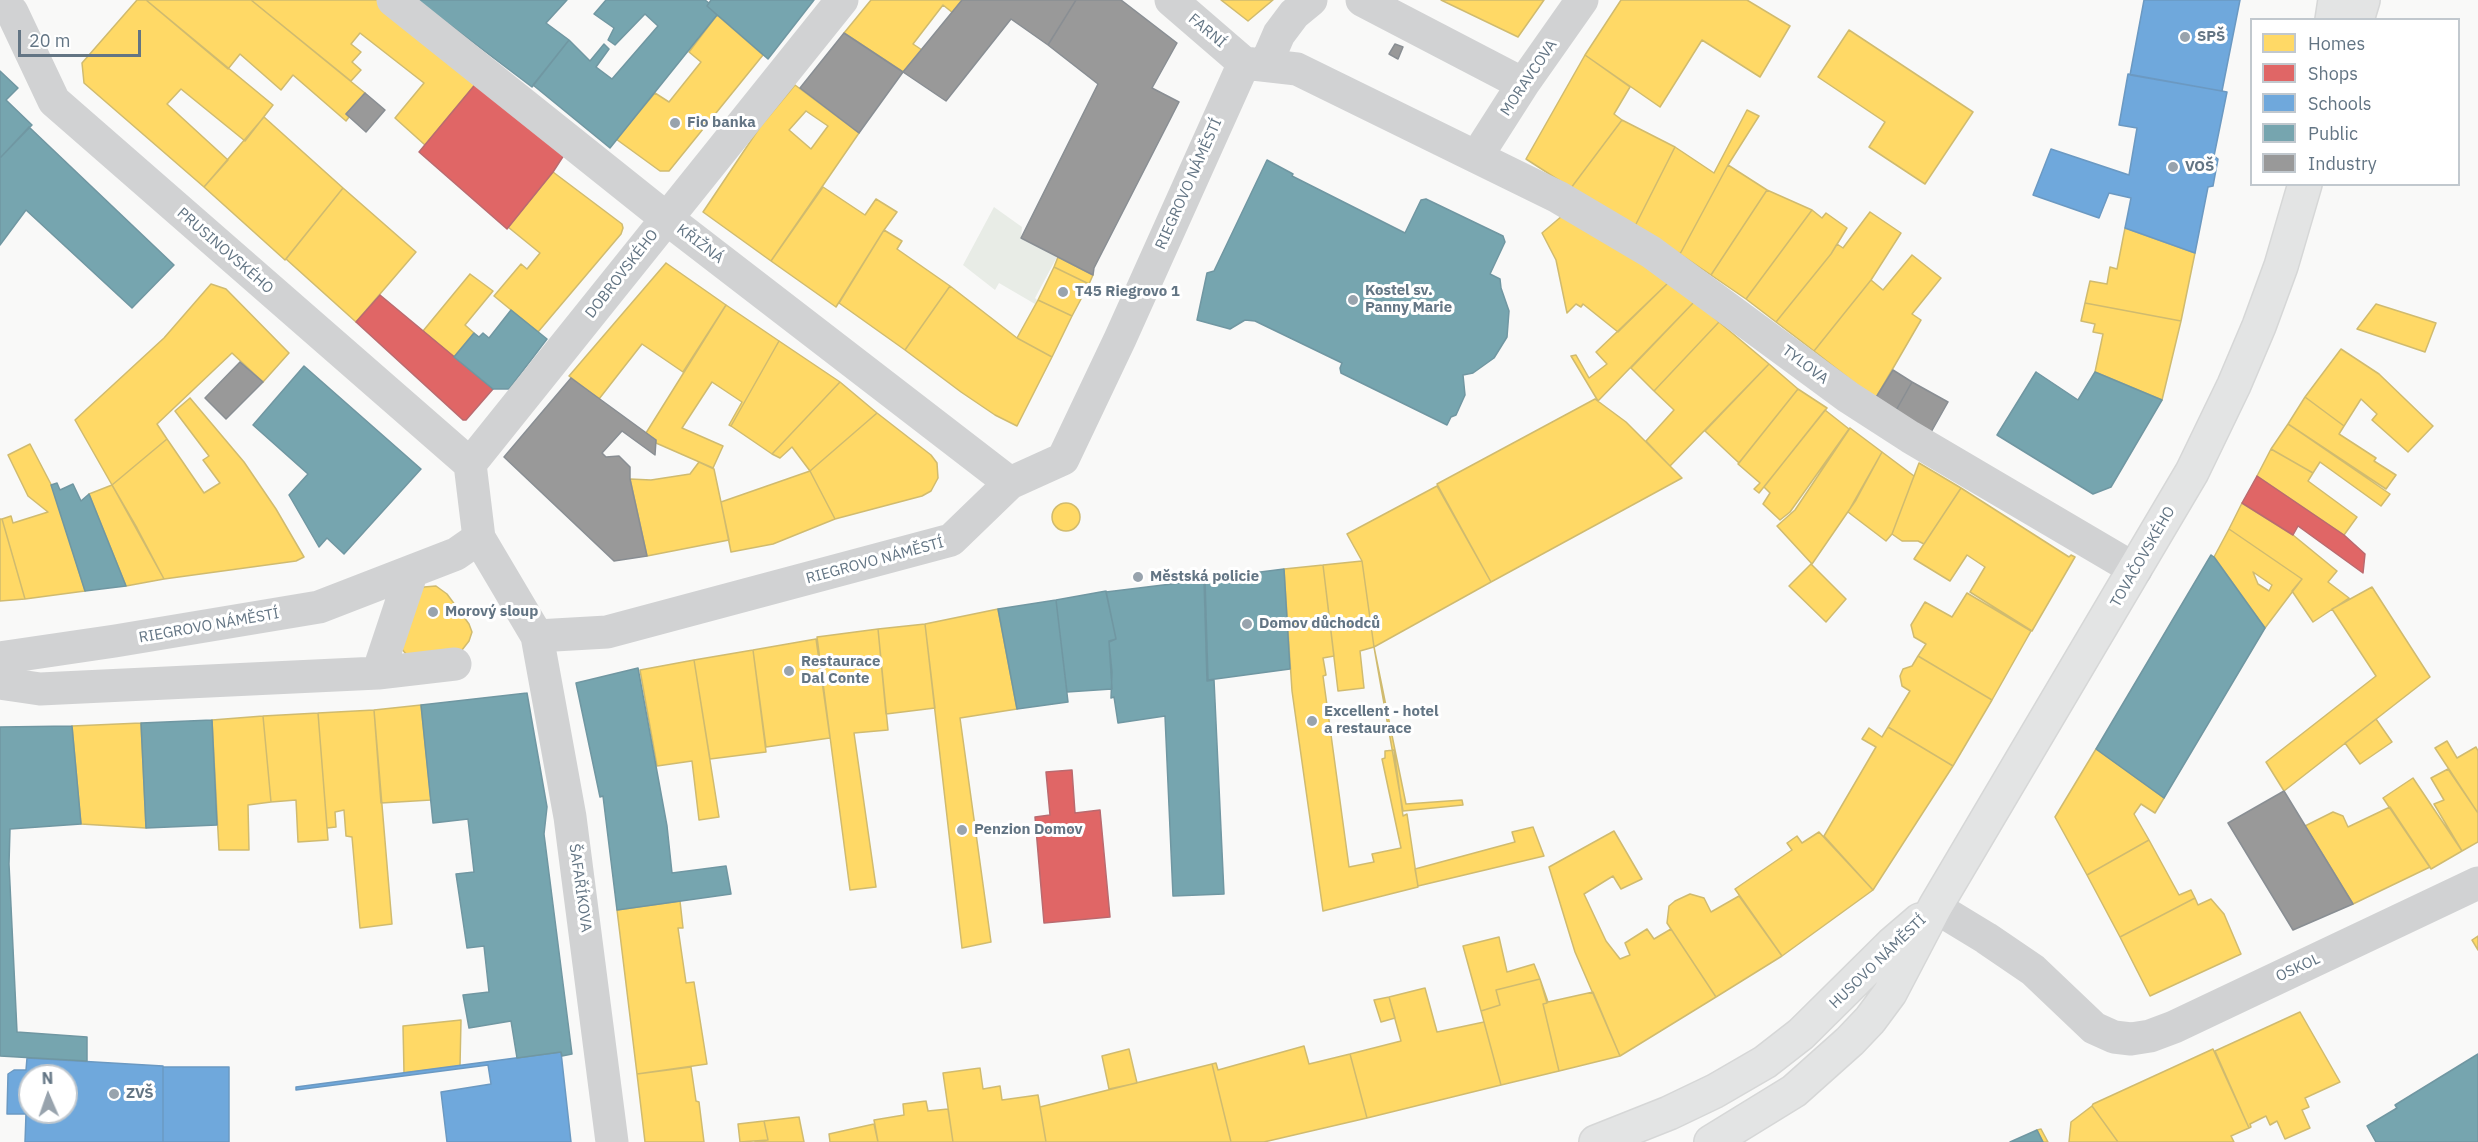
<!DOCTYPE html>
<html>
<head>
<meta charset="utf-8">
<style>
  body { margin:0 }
  #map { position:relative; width:2478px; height:1142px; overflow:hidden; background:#f9f9f8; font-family:"IBM Plex Sans",sans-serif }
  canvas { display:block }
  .legend { position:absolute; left:2250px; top:18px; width:210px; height:168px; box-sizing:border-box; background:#fff; border:2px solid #c1c8ce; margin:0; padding:8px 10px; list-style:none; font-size:18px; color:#637584 }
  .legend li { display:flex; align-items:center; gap:12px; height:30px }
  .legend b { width:30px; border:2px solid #c1c8ce }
  .north { position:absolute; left:18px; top:1064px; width:60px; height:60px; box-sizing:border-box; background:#fff; border:2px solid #c1c8ce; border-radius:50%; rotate:358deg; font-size:16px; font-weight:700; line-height:24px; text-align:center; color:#637584 }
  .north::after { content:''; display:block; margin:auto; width:21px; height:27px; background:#98a3ad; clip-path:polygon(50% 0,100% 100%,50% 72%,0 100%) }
  .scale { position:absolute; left:18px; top:30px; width:123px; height:27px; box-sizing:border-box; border:3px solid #637584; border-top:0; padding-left:8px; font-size:18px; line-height:21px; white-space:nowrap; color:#637584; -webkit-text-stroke:4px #fff; paint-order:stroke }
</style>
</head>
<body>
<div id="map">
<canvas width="2478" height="1142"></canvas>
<ul class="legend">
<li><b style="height:16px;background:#ffd966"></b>Homes</li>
<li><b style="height:16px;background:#e06666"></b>Shops</li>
<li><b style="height:16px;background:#6fa8dc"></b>Schools</li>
<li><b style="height:16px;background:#76a5af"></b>Public</li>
<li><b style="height:16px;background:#999"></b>Industry</li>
</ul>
<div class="north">N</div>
<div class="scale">20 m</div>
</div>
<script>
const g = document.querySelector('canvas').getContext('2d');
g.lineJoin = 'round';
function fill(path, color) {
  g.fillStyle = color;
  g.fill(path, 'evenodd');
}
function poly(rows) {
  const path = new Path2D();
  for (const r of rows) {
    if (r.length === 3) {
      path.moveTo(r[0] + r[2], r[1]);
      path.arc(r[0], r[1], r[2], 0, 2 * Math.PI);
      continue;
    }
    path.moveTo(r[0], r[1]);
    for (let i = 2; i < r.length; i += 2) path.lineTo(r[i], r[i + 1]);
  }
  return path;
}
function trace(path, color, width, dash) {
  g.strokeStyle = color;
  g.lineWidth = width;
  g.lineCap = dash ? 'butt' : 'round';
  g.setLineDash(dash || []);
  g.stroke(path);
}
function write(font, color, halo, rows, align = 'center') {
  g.font = font + ' "IBM Plex Sans",sans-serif';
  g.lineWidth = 6;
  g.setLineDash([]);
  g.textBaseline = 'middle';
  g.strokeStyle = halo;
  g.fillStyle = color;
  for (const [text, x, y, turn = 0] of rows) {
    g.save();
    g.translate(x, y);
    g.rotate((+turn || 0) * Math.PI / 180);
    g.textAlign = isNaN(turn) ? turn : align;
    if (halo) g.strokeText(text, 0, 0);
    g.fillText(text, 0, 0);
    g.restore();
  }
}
fill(poly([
  [994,207,1022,227,1021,238,1057,257,1035,298,1037,300,1035,304,999,283,995,290,963,265]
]), '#e8ece6');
const homes = poly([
  [137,0,146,0,273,105,245,141,181,89,167,104,228,160,204,187,84,83,82,63,137,0],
  [146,0,251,0,365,93,346,114,349,117,346,121,293,75,281,90,240,54,228,69,146,0],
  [251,0,379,0,479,80,425,145,395,118,424,83,360,33,351,44,361,52,352,62,361,70,351,81,251,0],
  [871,0,962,0,953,13,943,5,913,44,922,50,903,72,844,33,871,0],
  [1221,0,1273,0,1248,21,1221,0],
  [1441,0,1544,0,1518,37,1441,0],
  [1621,0,1747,0,1790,26,1760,77,1702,40,1660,107,1585,55,1621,0],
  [717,15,763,55,669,171,660,171,616,139,655,93,669,102,701,62,689,52,717,15],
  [1849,30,1973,112,1925,184,1869,147,1885,122,1818,77,1849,30],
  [1585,55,1630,87,1614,114,1622,120,1571,188,1526,159,1585,55],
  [795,85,859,133,771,261,703,212,760,127,795,85],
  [806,111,828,126,811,149,789,130,806,111],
  [1747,110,1759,116,1728,165,1680,254,1635,226,1675,147,1714,173,1747,110],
  [264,117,343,188,285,260,204,187,264,117],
  [1622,120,1675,147,1635,226,1571,188,1622,120],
  [1728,165,1767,190,1711,275,1680,254,1728,165],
  [553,172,622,224,623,228,621,234,538,332,494,296,521,264,527,269,540,253,508,227,553,172],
  [823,187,865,215,876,199,897,212,884,230,836,307,771,261,823,187],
  [343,188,416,252,356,322,286,259,343,188],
  [1767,190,1812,210,1746,299,1711,275,1767,190],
  [1569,210,1669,282,1618,332,1583,304,1581,307,1576,304,1567,313,1556,260,1542,233,1569,210],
  [1812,210,1822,218,1826,213,1847,228,1831,254,1776,322,1746,299,1812,210],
  [1870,212,1901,233,1871,280,1814,351,1776,322,1831,254,1837,244,1843,248,1870,212],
  [2125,228,2195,253,2181,321,2085,303,2090,281,2107,284,2110,267,2117,269,2125,228],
  [884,230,902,241,897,249,950,286,905,350,839,303,884,230],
  [1912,255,1941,278,1912,314,1921,320,1874,401,1874,398,1814,351,1871,280,1883,290,1912,255],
  [1058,257,1093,275,1089,284,1054,267,1058,257],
  [666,263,726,305,683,372,642,344,599,399,569,376,666,263],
  [1054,267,1089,284,1072,316,1038,300,1054,267],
  [470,274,493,291,465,325,474,333,454,357,423,331,470,274],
  [1669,282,1695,301,1598,401,1571,356,1576,355,1589,378,1607,364,1596,352,1669,282],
  [211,284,226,289,289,353,263,382,232,353,157,424,167,439,112,485,75,420,164,338,211,284],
  [950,286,1017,338,1052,357,1017,426,995,415,961,392,905,350,950,286],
  [1038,300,1072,316,1052,357,1017,338,1038,300],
  [1695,301,1719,322,1654,391,1631,368,1695,301],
  [2085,303,2181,321,2162,400,2095,372,2103,334,2093,332,2095,324,2081,321,2085,303],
  [2376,304,2436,323,2425,352,2357,329,2376,304],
  [726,305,779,341,731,426,729,425,742,402,712,382,682,428,723,446,713,468,656,443,656,440,646,433,726,305],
  [1719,322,1769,364,1670,466,1646,441,1674,410,1654,391,1719,322],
  [779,341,840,382,772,454,731,426,779,341],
  [2341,349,2379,374,2433,426,2408,452,2372,420,2377,414,2361,399,2344,426,2305,397,2341,349],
  [1769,364,1798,389,1739,463,1705,431,1769,364],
  [840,382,877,413,810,471,792,447,780,458,772,454,840,382],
  [1798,389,1827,408,1759,493,1754,489,1760,483,1738,464,1798,389],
  [2305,397,2344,426,2339,434,2376,458,2374,461,2396,475,2386,489,2288,424,2305,397],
  [190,398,244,462,276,509,304,557,296,561,164,579,112,485,167,439,204,493,220,483,203,460,209,456,175,411,190,398],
  [1595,399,1626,422,1682,478,1491,582,1437,484,1595,399],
  [1825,410,1849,429,1790,512,1780,520,1763,504,1770,493,1764,487,1825,410],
  [877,413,931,455,937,463,938,478,931,491,922,496,835,519,810,471,877,413],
  [2288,424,2390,494,2381,506,2320,462,2313,473,2271,449,2288,424],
  [1850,428,1882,452,1856,500,1812,564,1777,526,1795,510,1850,428],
  [30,444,54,490,85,591,25,599,2,519,11,516,13,523,48,512,28,496,8,455,30,444],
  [2271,449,2313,473,2308,481,2357,517,2344,535,2257,476,2271,449],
  [1882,452,1914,476,1892,534,1886,541,1848,512,1882,452],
  [699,462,714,469,729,540,647,556,630,479,651,480,690,474,699,462],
  [1919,463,1961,488,1924,544,1918,541,1902,541,1892,534,1919,463],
  [810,471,835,519,773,544,731,552,721,502,810,471],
  [112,485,137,528,164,579,126,586,89,494,112,485],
  [1437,486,1491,582,1374,647,1362,561,1347,534,1437,486],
  [1961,488,2069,557,2071,555,2075,557,2032,631,1970,592,1985,567,1967,555,1950,581,1914,559,1961,488],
  [1066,517,14],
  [2242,503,2293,535,2337,571,2328,582,2349,598,2313,622,2292,591,2302,579,2229,529,2242,503],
  [0,519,2,519,25,599,0,601,0,519],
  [2229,529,2302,579,2265,628,2214,557,2229,529],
  [2253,572,2272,585,2269,591,2258,584,2253,572],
  [1362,561,1374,647,1360,651,1364,688,1338,691,1323,565,1362,561],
  [1811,564,1846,599,1826,622,1789,586,1811,564],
  [1323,565,1334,656,1323,658,1326,675,1323,676,1349,867,1374,862,1372,854,1401,848,1382,759,1385,758,1385,751,1394,750,1403,816,1407,814,1418,887,1323,911,1292,691,1284,569,1323,565],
  [436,586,447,594,469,624,472,632,469,641,462,650,407,655,400,647,416,592,424,587,436,586],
  [2372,587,2430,677,2284,791,2266,762,2376,676,2332,609,2372,587],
  [1967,593,2031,631,1992,700,1918,656,1926,644,1914,637,1911,625,1925,602,1952,617,1967,593],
  [998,609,1017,709,960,718,991,942,962,948,925,624,998,609],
  [925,624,935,708,886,714,878,629,925,624],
  [878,629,888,730,854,733,876,887,850,890,817,637,878,629],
  [816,639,830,738,766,747,753,650,816,639],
  [1374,647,1406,804,1462,800,1463,805,1403,811,1374,647],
  [753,650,766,752,710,759,694,660,753,650],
  [1918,656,1992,700,1953,766,1888,727,1910,691,1902,686,1900,676,1903,669,1912,666,1918,656],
  [694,660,719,817,699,820,692,761,657,766,640,670,694,660],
  [421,705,431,800,381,803,374,710,421,705],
  [374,710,392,924,360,928,352,837,346,836,344,810,335,812,336,827,327,828,318,713,374,710],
  [318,713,328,840,298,842,296,800,271,802,263,716,318,713],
  [263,716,271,802,248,805,249,850,219,850,212,720,263,716],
  [2376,719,2392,742,2360,764,2345,743,2376,719],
  [141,723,146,828,81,824,72,726,141,723],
  [1888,727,1953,766,1873,890,1824,836,1876,747,1862,739,1869,728,1882,737,1888,727],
  [2447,741,2457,758,2476,747,2478,751,2478,813,2435,748,2447,741],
  [2096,749,2164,798,2155,813,2141,804,2134,814,2149,840,2087,875,2055,817,2096,749],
  [2448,769,2478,813,2478,842,2462,851,2434,804,2444,800,2431,778,2448,769],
  [2413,778,2462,851,2431,869,2383,798,2413,778],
  [2390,807,2430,867,2353,904,2305,826,2333,812,2343,816,2348,827,2390,807],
  [1533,827,1544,856,1418,886,1415,869,1515,842,1512,832,1533,827],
  [1614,831,1642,879,1621,889,1613,876,1584,894,1606,941,1620,959,1630,955,1625,943,1647,929,1654,939,1671,929,1716,997,1620,1056,1575,952,1549,867,1614,831],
  [1819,832,1873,890,1782,956,1735,889,1792,850,1787,843,1797,836,1802,843,1819,832],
  [2149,840,2179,895,2191,890,2195,898,2120,937,2087,875,2149,840],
  [1690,894,1704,898,1711,912,1739,896,1782,956,1716,997,1667,923,1669,906,1675,901,1690,894],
  [2195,898,2198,905,2211,899,2224,914,2241,954,2150,996,2120,937,2195,898],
  [680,901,683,928,678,928,686,983,694,982,707,1064,637,1074,617,910,680,901],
  [2478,936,2478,950,2472,940,2478,936],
  [1499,937,1507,972,1534,964,1540,979,1496,990,1500,1005,1481,1011,1463,946,1499,937],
  [1540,979,1548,1002,1593,992,1620,1056,1559,1071,1543,1004,1547,1003,1540,979],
  [1540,979,1547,1003,1543,1004,1559,1071,1501,1085,1481,1011,1500,1005,1496,990,1540,979],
  [1425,988,1437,1032,1484,1022,1501,1085,1367,1118,1350,1054,1401,1041,1389,997,1425,988],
  [1389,997,1395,1018,1381,1022,1374,1000,1389,997],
  [2300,1012,2340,1082,2305,1098,2309,1107,2302,1110,2310,1128,2285,1139,2277,1121,2270,1125,2266,1116,2250,1124,2251,1127,2249,1128,2215,1051,2300,1012],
  [461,1020,460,1066,404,1073,403,1026,461,1020],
  [1304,1046,1309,1064,1350,1054,1367,1118,1264,1142,1231,1142,1212,1064,1216,1063,1218,1070,1304,1046],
  [1129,1049,1137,1083,1109,1089,1102,1056,1129,1049],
  [2213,1049,2249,1128,2231,1136,2234,1142,2118,1142,2092,1106,2093,1104,2213,1049],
  [1212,1064,1231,1142,1046,1142,1040,1107,1212,1064],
  [691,1067,696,1101,699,1102,704,1142,645,1142,637,1074,691,1067],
  [980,1068,983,1089,1000,1086,1002,1100,1038,1095,1046,1142,953,1142,943,1073,980,1068],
  [926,1101,928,1111,948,1109,953,1142,878,1142,874,1120,904,1115,903,1104,926,1101],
  [2092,1106,2118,1142,2069,1142,2071,1122,2092,1106],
  [799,1117,804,1142,755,1142,768,1140,764,1121,799,1117],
  [764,1121,768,1140,740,1142,738,1124,764,1121],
  [874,1124,878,1142,830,1142,829,1134,874,1124],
  [2041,1129,2048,1142,2043,1142,2037,1130,2041,1129]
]);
fill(homes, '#ffd966');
trace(homes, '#d0bb6f', 1.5);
const shops = poly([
  [478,81,564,155,553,172,507,229,419,152,478,81],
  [380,295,493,389,466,420,463,420,356,322,380,295],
  [2257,476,2344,535,2365,554,2363,573,2298,526,2293,535,2242,503,2257,476],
  [1072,770,1075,813,1100,810,1110,917,1044,923,1035,817,1050,815,1046,772,1072,770]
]);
fill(shops, '#e06666');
trace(shops, '#ba6a6f', 1.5);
const schools = poly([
  [2144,0,2240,0,2222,91,2130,75,2144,0],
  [2128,74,2227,92,2214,156,2218,159,2213,186,2208,187,2195,253,2125,228,2131,198,2109,193,2099,218,2033,195,2051,149,2129,175,2137,128,2119,125,2128,74],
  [561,1052,571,1142,447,1142,441,1092,491,1084,488,1065,296,1090,296,1087,561,1052],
  [27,1058,163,1066,163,1142,25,1142,26,1114,7,1114,8,1074,14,1070,26,1070,27,1058],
  [30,1076,66,1076,66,1112,30,1112,30,1076],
  [163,1067,229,1067,229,1142,163,1142,163,1067]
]);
fill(schools, '#6fa8dc');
trace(schools, '#6b99c2', 1.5);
const public = poly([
  [417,0,567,0,546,23,569,40,532,87,417,0],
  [606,0,705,0,709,3,707,6,717,15,610,148,533,85,569,40,590,61,604,44,609,49,596,67,612,79,658,26,645,14,615,45,608,40,614,28,594,14,606,0],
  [711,0,814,0,768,59,707,6,711,0],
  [0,71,18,88,6,100,32,125,0,158,0,71],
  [29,127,174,265,132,308,26,210,0,245,0,158,29,127],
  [1267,160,1293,174,1292,176,1405,233,1421,200,1426,199,1503,236,1505,242,1490,274,1500,279,1501,288,1509,311,1507,337,1494,358,1473,373,1463,375,1465,395,1456,415,1451,417,1447,425,1341,373,1340,368,1342,363,1255,321,1245,320,1230,329,1197,320,1207,273,1214,271,1267,160],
  [511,310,547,339,509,389,493,389,454,357,474,333,479,337,483,333,489,338,511,310],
  [304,366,421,469,344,554,327,538,319,547,289,495,308,474,253,425,304,366],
  [2036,372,2078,400,2095,372,2162,400,2111,487,2093,494,1997,435,2036,372],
  [57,483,60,490,73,484,81,501,89,494,126,586,85,591,51,485,57,483],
  [2211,555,2214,557,2265,628,2164,798,2096,749,2211,555],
  [1284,569,1290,669,1208,680,1205,579,1284,569],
  [1204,580,1207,681,1214,680,1224,894,1173,896,1165,716,1118,723,1114,697,1111,698,1112,672,1109,642,1116,639,1106,592,1204,580],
  [1106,591,1116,639,1109,641,1112,689,1067,692,1056,600,1106,591],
  [1056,600,1068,702,1017,709,998,609,1056,600],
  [638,668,667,826,672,873,726,866,731,894,617,910,603,796,600,797,576,683,638,668],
  [527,693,547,807,544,834,572,1054,562,1056,561,1052,517,1058,511,1021,469,1028,463,995,489,992,484,946,467,948,456,874,474,872,468,819,433,823,421,705,527,693],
  [212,720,217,825,146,828,141,723,212,720],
  [72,726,81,824,10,829,9,864,17,1032,87,1037,87,1061,0,1056,0,727,72,726],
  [2478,1054,2478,1142,2376,1142,2367,1126,2397,1108,2395,1105,2478,1054],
  [2037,1130,2043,1142,2010,1142,2037,1130]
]);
fill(public, '#76a5af');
trace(public, '#7097a2', 1.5);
const industry = poly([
  [962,0,1076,0,1048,45,1011,19,946,101,903,72,962,0],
  [1076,0,1121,0,1177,43,1152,88,1179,102,1094,268,1093,275,1021,238,1098,84,1048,45,1076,0],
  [844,33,903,72,859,133,800,88,844,33],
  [1395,44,1403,47,1398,59,1389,54,1395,44],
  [365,93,385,110,366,132,346,114,365,93],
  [240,362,263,382,226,419,205,398,240,362],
  [1893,370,1912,382,1894,414,1875,399,1893,370],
  [571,378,656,440,655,455,622,431,602,453,606,457,619,456,630,467,630,479,647,556,614,561,504,457,571,378],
  [1912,382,1948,402,1930,434,1894,414,1912,382],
  [2284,791,2353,904,2293,930,2228,823,2284,791]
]);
fill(industry, '#999');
trace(industry, '#898e93', 1.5);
const primary = poly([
  [2332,20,2335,0],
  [2357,20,2363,0],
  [1596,1142,1669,1113,1715,1091,1765,1062,1801,1034,1892,944,1920,920],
  [1711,1142,1794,1091,1850,1041,1870,1020,1890,993,1935,907,2192,472,2234,385,2259,326,2281,266,2305,184]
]);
trace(primary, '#d6d7d7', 36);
trace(poly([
  [393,0,666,218,1010,483],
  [1171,0,1244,63],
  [1362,0,1523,84],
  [0,2,12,12,54,101,470,464],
  [1244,63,1297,69,1558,197,1651,252,1848,397,1910,437,2136,570],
  [1266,64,1279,34,1294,14,1311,0],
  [1477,156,1523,84,1582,0],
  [470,464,842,0],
  [470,464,479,538],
  [537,636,607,632,951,540,1010,483,1063,459,1120,339,1244,63],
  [0,658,115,641,319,607,456,554,479,538,537,636,570,817,612,1142],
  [378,673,455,664],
  [0,683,40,689,378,673,412,571],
  [1935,907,1986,938,2033,970,2094,1028,2114,1037,2131,1039,2150,1036,2174,1027,2478,883]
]), '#d1d2d3', 33);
trace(primary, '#e3e4e4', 33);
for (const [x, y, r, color] of [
  [2185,37,6,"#98a3ad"],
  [675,123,6,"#98a3ad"],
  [2173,167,6,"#98a3ad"],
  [1063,292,6,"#98a3ad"],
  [1353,300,6,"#98a3ad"],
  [1138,577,6,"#98a3ad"],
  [433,612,6,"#98a3ad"],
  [1247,624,6,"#98a3ad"],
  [789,671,6,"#98a3ad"],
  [1312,721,6,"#98a3ad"],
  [962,830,6,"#98a3ad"],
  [114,1094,6,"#98a3ad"]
]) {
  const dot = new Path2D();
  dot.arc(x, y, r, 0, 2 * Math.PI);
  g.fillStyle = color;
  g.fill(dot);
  trace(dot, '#fff', 2);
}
write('15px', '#637584', '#fff', [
  ["FARNÍ",1207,31,40],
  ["MORAVCOVA",1529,78,-56],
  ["RIEGROVO NÁMĚSTÍ",1189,184,-66],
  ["KŘIŽNÁ",700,244,37],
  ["PRUSINOVSKÉHO",225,251,41],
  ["DOBROVSKÉHO",622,274,-52],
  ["TYLOVA",1805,365,37],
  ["TOVAČOVSKÉHO",2143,557,-60],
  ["RIEGROVO NÁMĚSTÍ",875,561,-15],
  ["RIEGROVO NÁMĚSTÍ",209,626,-10],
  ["ŠAFAŘÍKOVA",580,888,82],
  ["HUSOVO NÁMĚSTÍ",1878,962,-44],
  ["OSKOL",2298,968,-25]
]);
write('bold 15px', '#637584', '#fff', [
  ["SPŠ",2197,37],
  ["Fio banka",687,123],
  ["VOŠ",2185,167],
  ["Kostel sv.",1365,291],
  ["Panny Marie",1365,308],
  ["T45 Riegrovo 1",1075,292],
  ["Městská policie",1150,577],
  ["Morový sloup",445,612],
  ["Domov důchodců",1259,624],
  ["Restaurace",801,662],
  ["Dal Conte",801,679],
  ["Excellent - hotel",1324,712],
  ["a restaurace",1324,729],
  ["Penzion Domov",974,830],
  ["ZVŠ",126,1094]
], 'left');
</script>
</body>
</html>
